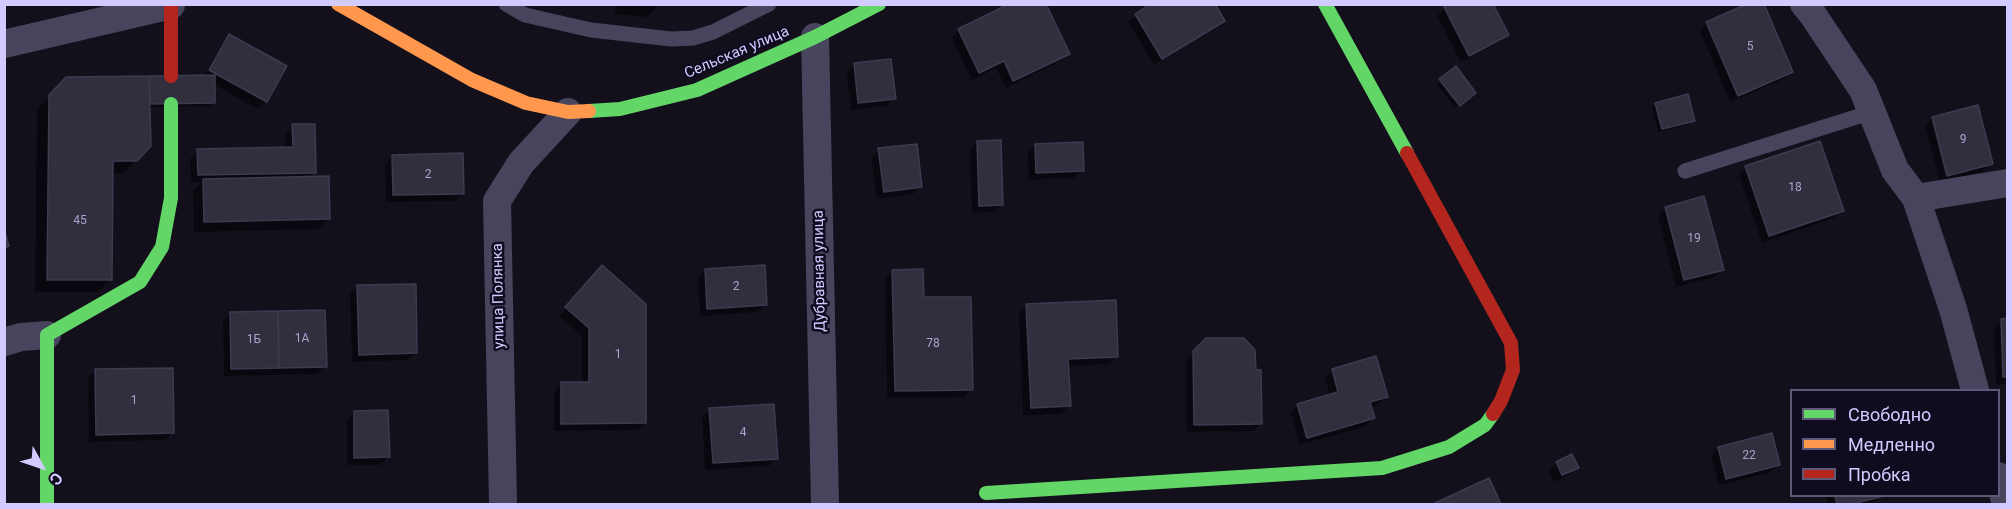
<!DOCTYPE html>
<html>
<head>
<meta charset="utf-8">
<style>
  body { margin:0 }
  #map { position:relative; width:2012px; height:509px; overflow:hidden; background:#13101c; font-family:Roboto,sans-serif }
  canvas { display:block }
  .frame { position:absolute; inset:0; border:6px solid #d2cbff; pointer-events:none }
  .legend { position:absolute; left:1790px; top:389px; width:210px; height:108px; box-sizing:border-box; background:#100c20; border:2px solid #5e5879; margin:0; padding:8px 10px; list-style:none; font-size:18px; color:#d2cbff }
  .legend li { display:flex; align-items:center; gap:12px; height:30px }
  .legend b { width:30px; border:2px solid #5e5879 }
  .north { position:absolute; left:12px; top:437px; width:60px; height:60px; -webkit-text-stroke:4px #100c20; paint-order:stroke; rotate:130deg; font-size:16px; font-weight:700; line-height:24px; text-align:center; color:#d2cbff }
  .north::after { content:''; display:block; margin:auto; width:21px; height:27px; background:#d2cbff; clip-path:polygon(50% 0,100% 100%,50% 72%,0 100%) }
</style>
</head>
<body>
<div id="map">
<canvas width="2012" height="509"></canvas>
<div class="frame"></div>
<ul class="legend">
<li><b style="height:8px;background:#63d668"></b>Свободно</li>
<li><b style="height:8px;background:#ff974d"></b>Медленно</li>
<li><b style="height:8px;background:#b3261e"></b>Пробка</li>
</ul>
<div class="north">С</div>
</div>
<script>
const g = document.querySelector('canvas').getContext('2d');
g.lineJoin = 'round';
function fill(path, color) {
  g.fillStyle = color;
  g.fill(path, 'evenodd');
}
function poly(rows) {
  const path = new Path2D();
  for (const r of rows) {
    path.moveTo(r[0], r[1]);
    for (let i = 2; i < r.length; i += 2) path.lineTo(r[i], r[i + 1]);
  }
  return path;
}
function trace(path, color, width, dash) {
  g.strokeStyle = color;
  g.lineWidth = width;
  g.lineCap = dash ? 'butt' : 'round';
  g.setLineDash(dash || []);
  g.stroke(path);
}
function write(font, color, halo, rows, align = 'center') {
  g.font = font + ' Roboto,sans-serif';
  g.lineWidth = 5;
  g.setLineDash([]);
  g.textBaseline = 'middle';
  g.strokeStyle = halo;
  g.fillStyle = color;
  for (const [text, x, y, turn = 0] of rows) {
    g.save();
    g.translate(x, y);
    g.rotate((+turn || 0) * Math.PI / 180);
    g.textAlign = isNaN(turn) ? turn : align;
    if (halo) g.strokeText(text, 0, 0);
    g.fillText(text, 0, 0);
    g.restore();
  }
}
fill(poly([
  [615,4,660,4,647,17,614,14],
  [1445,8,1507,34,1500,42,1461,62,1437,16],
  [1136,15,1223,21,1215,28,1154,65,1128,22],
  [1707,23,1791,72,1784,79,1730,102,1700,31],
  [959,30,1068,54,1060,61,1006,88,996,68,972,80,952,38],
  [229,36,266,101,258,109,213,84,213,102,210,106,148,107,136,160,123,174,111,173,110,280,98,292,35,292,37,109,67,79,204,77,222,44],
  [854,65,894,98,886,106,851,110,847,72],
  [1440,80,1471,97,1455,108,1437,84],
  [1656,104,1693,120,1690,124,1658,132,1652,108],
  [1933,118,1991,163,1984,171,1940,182,1925,126],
  [293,126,315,172,308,178,329,218,318,229,194,232,193,191,202,182,191,182,190,159,198,151,286,149,285,134],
  [978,142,1002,204,994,212,972,213,970,150],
  [1035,145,1082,170,1074,178,1029,180,1028,153],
  [879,150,920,186,913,194,877,199,871,158],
  [392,156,463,194,455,201,386,202,385,164],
  [1746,167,1842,210,1834,218,1762,243,1739,175],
  [1665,208,1722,270,1714,277,1676,287,1658,216],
  [705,271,766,304,758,312,700,316,698,278],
  [893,271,922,299,971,389,964,397,887,398,885,279],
  [595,275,645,423,637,430,554,431,554,392,561,384,582,384,582,336,559,316],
  [358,287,415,353,408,360,352,362,350,294],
  [1027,305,1116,357,1109,364,1067,366,1069,406,1061,414,1023,415,1019,313],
  [231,314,325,366,317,374,224,376,223,321],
  [2002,320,2008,320,2008,384,1996,384,1994,328],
  [1206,340,1254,372,1261,423,1253,431,1187,432,1186,360],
  [95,371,172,433,165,440,89,442,88,379],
  [1333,371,1386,397,1378,404,1370,407,1373,418,1366,426,1300,445,1291,413,1298,405,1330,396,1325,378],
  [709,410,776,458,769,466,705,470,702,417],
  [354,413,388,457,380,465,347,465,347,421],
  [1719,448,1778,465,1771,472,1719,485,1711,456],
  [1557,463,1577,467,1569,475,1555,482,1549,471],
  [1488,480,1500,504,1435,504],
  [1826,496,1882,496,1874,503,1871,504,1828,504]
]), '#0007');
const building = poly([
  [1009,4,1046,4,1070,54,1013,81,1004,61,979,73,958,29,1009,4],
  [1150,4,1215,4,1225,21,1162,59,1135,14,1150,4],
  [1449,4,1493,4,1509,35,1469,56,1444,7,1449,4],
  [1747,4,1764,4,1793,72,1738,96,1706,22,1747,4],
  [229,34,287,66,267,102,209,70,229,34],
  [891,59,896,99,858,103,854,63,891,59],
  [1456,66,1476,93,1460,106,1439,79,1456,66],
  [215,75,215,103,150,104,149,76,215,75],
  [149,76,151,146,137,161,113,161,112,280,47,280,49,95,66,77,149,76],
  [1688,94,1695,121,1662,129,1655,103,1688,94],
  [1978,105,1993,164,1947,176,1932,117,1978,105],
  [292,124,315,124,316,173,198,175,197,149,293,147,292,124],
  [1001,140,1003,205,979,206,977,141,1001,140],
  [1820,141,1844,211,1769,236,1745,166,1820,141],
  [1083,142,1084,171,1036,173,1035,144,1083,142],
  [917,144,922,187,884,192,878,148,917,144],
  [463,153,464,194,393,195,392,155,463,153],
  [329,176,330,219,204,222,203,179,329,176],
  [1704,196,1724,270,1684,280,1665,207,1704,196],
  [4,229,9,246,4,248,4,229],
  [602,265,646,304,646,423,561,424,561,382,589,382,589,328,565,307,602,265],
  [765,265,767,305,707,309,705,269,765,265],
  [923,269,924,297,971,297,973,390,895,391,892,270,923,269],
  [416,284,417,353,359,355,357,285,416,284],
  [1116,300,1118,357,1068,359,1071,406,1031,408,1026,304,1116,300],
  [325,310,327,367,279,368,278,311,325,310],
  [278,311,279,368,231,369,230,312,278,311],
  [2008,318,2008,377,2003,377,2001,319,2008,318],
  [1206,338,1244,338,1255,350,1256,370,1261,370,1262,424,1194,425,1193,351,1206,338],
  [1376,356,1388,397,1370,402,1375,418,1307,438,1297,404,1338,392,1332,369,1376,356],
  [173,368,174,433,96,435,95,369,173,368],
  [774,404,778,459,713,463,709,408,774,404],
  [388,410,390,457,354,458,354,411,388,410],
  [1772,433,1780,465,1726,479,1718,447,1772,433],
  [1572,454,1579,468,1562,475,1556,462,1572,454],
  [1489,478,1501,504,1435,504,1435,503,1489,478],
  [1835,496,1884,496,1852,504,1837,504,1835,496]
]);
fill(building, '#312e3e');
trace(building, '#3e3a50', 1.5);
trace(poly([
  [506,4,525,15,591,30,671,39,693,38,713,32,769,4],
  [1685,171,1872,112]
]), '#46455d', 15);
trace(poly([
  [1804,4,1813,15,1863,90,1895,170,1916,198,1953,309,1975,390],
  [815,37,825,504],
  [4,44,171,5],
  [1916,198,2008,183],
  [4,342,21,337,47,335],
  [1998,476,2006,504],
  [503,504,497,201,521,163,568,112]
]), '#46455d', 28);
trace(poly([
  [1325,4,1407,153],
  [589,111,620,109,697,90,815,37,879,4],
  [986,493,1382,468,1449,447,1485,425,1493,414],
  [47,504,47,335,140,282,162,247,171,198,171,104]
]), '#63d668', 14);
trace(poly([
  [338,4,472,80,526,103,568,112,589,111]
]), '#ff974d', 14);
trace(poly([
  [171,4,171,76],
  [1407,153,1511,343,1513,370,1501,401,1493,414]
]), '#b3261e', 14);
write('12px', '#aaa4cf', null, [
  ["5",1750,47],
  ["9",1963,140],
  ["2",428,175],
  ["18",1795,188],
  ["45",80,221],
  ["19",1694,239],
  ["2",736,287],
  ["1А",302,339],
  ["1Б",254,340],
  ["78",933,344],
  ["1",618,355],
  ["1",134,401],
  ["4",743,433],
  ["22",1749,456]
]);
write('15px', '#d2cbff', '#100c20', [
  ["Сельская улица",737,53,-23],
  ["Дубравная улица",820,271,-91],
  ["улица Полянка",499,296,-91]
]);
</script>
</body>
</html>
